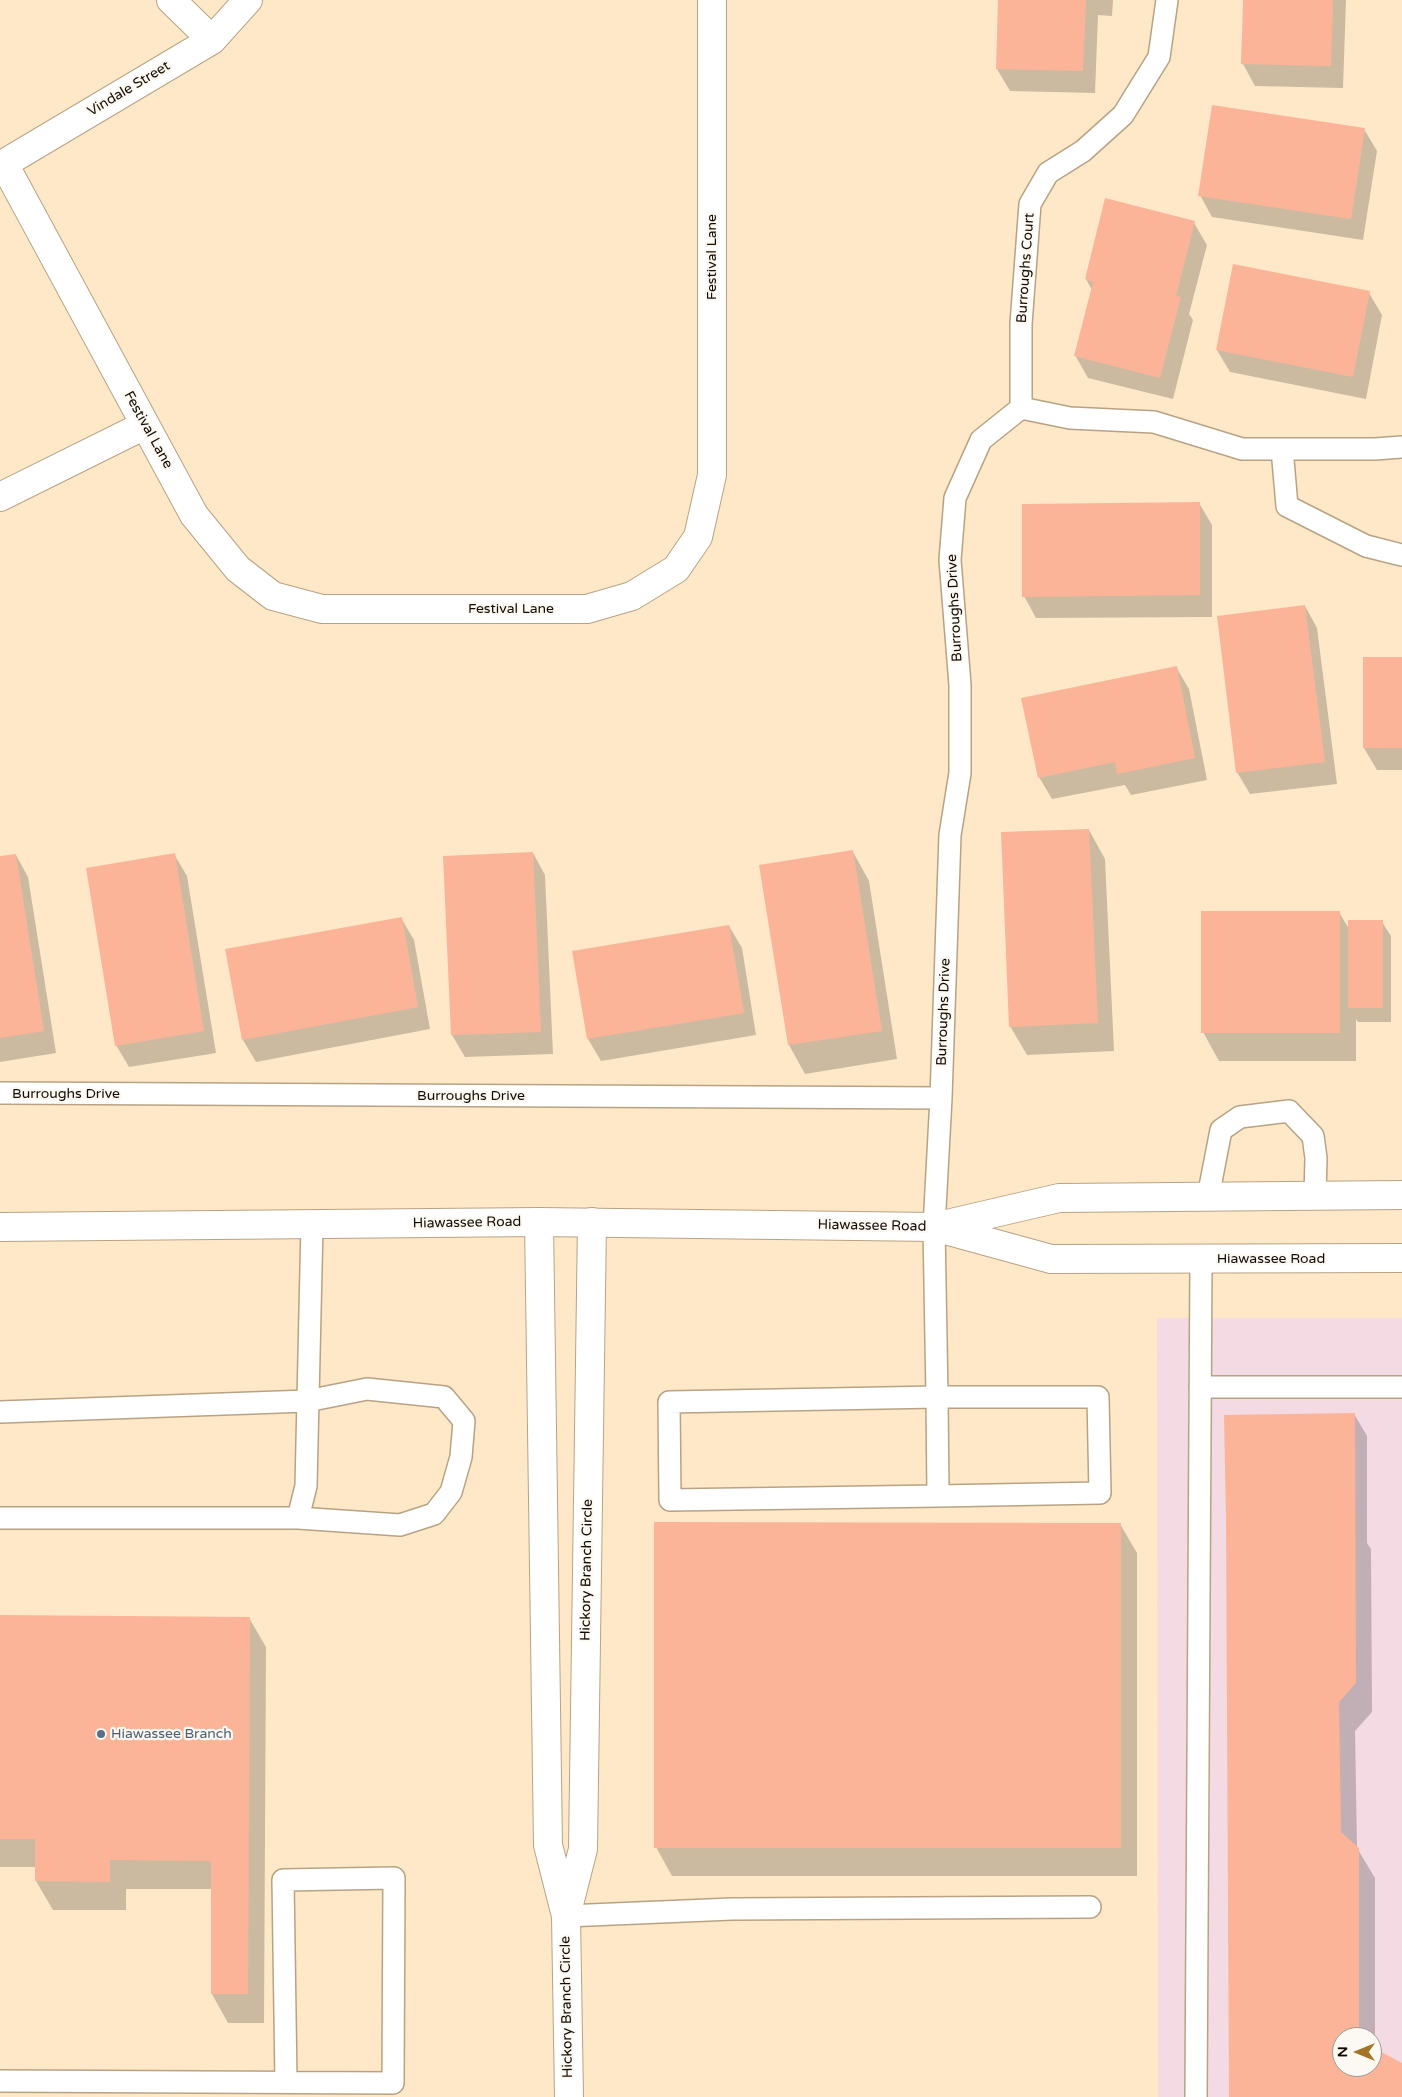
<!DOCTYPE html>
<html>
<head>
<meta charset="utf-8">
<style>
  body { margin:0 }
  #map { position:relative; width:1402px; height:2097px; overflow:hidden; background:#fee8c8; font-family:"Varela Round",sans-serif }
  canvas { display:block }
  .north { position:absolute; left:1332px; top:2027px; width:50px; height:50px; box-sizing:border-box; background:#fcf8f2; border:1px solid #9f9992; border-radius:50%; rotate:270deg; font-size:14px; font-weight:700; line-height:20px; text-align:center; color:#130b03 }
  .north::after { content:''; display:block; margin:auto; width:18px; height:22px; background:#a47428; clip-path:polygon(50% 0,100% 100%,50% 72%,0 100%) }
</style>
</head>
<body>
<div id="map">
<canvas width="1402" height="2097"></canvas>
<div class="north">N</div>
</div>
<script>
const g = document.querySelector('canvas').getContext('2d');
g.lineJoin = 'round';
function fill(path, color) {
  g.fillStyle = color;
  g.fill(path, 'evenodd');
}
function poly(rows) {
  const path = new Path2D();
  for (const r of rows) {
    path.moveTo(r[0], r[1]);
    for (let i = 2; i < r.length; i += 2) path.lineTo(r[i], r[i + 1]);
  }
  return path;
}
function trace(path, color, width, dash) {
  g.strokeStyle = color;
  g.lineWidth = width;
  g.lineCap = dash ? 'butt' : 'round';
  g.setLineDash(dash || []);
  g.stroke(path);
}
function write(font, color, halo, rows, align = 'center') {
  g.font = font + ' "Varela Round",sans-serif';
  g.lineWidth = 4.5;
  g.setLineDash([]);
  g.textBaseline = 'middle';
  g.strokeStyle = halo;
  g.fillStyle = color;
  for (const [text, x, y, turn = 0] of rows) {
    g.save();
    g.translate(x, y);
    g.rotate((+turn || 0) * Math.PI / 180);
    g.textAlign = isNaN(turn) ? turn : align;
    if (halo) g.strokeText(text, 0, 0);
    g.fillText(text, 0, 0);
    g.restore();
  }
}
fill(poly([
  [1157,1318,1402,1318,1402,2097,1158,2097],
  [1342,2037,1372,2037,1372,2067,1342,2067]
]), '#f3dae3');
fill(poly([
  [999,0,1113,0,1112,16,1098,15,1095,93,1010,91,997,69],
  [1244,0,1346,0,1343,88,1255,86,1243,64],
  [1364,129,1377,151,1363,240,1212,217,1200,195],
  [1194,223,1207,245,1189,314,1193,320,1173,399,1088,378,1075,355,1092,290,1086,279],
  [1369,293,1382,315,1366,399,1230,372,1217,350],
  [1199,503,1212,525,1212,617,1036,618,1024,596],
  [1305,606,1317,628,1337,784,1250,794,1237,772],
  [1402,658,1402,770,1377,770,1364,748],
  [1176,667,1189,689,1207,780,1131,795,1125,785,1052,799,1039,777],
  [1089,830,1105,859,1114,1051,1027,1055,1010,1026],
  [853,852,869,881,897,1059,805,1074,789,1045],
  [533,853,545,875,553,1054,465,1057,452,1035,444,857],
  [174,854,187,876,216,1053,129,1067,116,1045],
  [16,855,28,877,56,1053,0,1062,0,857],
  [1339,912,1349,929,1382,922,1391,936,1391,1022,1358,1022,1356,1019,1356,1061,1219,1061,1203,1032],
  [401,918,414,940,430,1029,256,1062,243,1040],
  [729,926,742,948,756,1035,601,1061,588,1039],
  [1354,1414,1367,1436,1367,1543,1371,1549,1372,1712,1355,1731,1357,1848,1375,1878,1375,2050,1402,2065,1402,2097,1230,2097],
  [1342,2037,1372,2037,1372,2067,1342,2067],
  [1120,1524,1137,1553,1137,1876,672,1876,656,1847],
  [0,1617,249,1618,266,1647,264,2023,228,2023,212,1994,212,1889,126,1889,126,1910,53,1910,36,1881,36,1867,0,1867]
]), '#0003');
fill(poly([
  [998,0,1086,0,1083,71,996,69],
  [1243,0,1333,0,1331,66,1241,64],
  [1212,105,1365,128,1351,219,1198,196],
  [1105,198,1195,221,1176,296,1181,297,1160,378,1074,356,1093,282,1085,279],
  [1233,264,1370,291,1353,377,1216,350],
  [1200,502,1200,595,1022,597,1022,504],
  [1305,605,1325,762,1236,773,1217,616],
  [1363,657,1402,657,1402,748,1363,748],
  [1177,666,1195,758,1117,774,1115,762,1038,778,1021,698],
  [1089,829,1098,1023,1009,1027,1001,832],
  [853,850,882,1031,788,1045,759,865],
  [533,852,541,1032,451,1035,443,856],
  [175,853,204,1031,115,1046,86,868],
  [16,854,44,1031,0,1038,0,856],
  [1201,911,1340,911,1340,1033,1201,1033],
  [402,917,418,1007,242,1040,225,949],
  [1348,920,1383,920,1383,1008,1348,1008],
  [729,925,744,1013,587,1039,572,951],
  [1355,1413,1356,1683,1339,1702,1341,1832,1359,1848,1359,2037,1342,2037,1342,2067,1372,2067,1372,2047,1402,2063,1402,2097,1229,2097,1226,1520,1224,1415],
  [654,1522,1121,1523,1121,1848,654,1848],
  [0,1615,250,1617,248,1994,211,1994,211,1861,110,1860,110,1882,35,1881,35,1839,0,1839]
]), '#fbb498');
const service = poly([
  [1021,408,1021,324,1030,204,1048,173,1083,151,1123,115,1159,57,1167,0],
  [1282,449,1287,506,1366,546,1402,555],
  [0,1093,941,1098],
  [1208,1197,1221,1130,1240,1117,1289,1111,1313,1136,1316,1158,1315,1196],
  [1200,1387,1402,1387],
  [0,1412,307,1401,367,1389,444,1397,464,1421,461,1457,451,1492,434,1514,400,1525,298,1518],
  [938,1496,1100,1493,1098,1397,937,1397,669,1402,670,1500,938,1496,937,1397,934,1227,941,1098,950,835,960,773,960,685,950,560,955,498,981,440,1021,408,1070,418,1154,422,1242,449,1375,449,1402,447],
  [0,1518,298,1518,306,1486,312,1225],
  [566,1916,732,1909,1090,1907],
  [0,2081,393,2083,394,1878,283,1880,286,2082],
  [1196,2097,1201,1259]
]);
const minor = poly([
  [171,0,212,40],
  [4,164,194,515,238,569,273,596,322,609,587,609,632,596,676,569,698,537,712,475,712,0],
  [0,166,212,40,248,0],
  [0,497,145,425],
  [539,1222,548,1845,566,1916,569,2097],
  [567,1912,583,1849,592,1222]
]);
const tertiary = poly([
  [0,1227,539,1222,934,1227,1059,1198,1402,1195],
  [938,1228,1051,1259,1402,1258]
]);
trace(service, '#b7a384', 24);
trace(minor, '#b7a384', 30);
trace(tertiary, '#b7a384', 30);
trace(service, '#fff', 21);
trace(minor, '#fff', 28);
trace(tertiary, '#fff', 28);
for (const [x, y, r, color] of [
  [101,1734,5,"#5c6f8a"]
]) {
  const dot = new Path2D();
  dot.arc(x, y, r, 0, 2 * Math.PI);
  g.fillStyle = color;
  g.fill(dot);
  trace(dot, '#fcf8f2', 2);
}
write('14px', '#130b03', '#fcf8f2', [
  ["Vindale Street",129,89,-31],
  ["Festival Lane",712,257,-90],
  ["Burroughs Court",1026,268,-86],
  ["Festival Lane",148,430,61],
  ["Burroughs Drive",955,608,-93],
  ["Festival Lane",511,609],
  ["Burroughs Drive",944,1012,-88],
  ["Burroughs Drive",66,1094],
  ["Burroughs Drive",471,1096],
  ["Hiawassee Road",467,1223,-1],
  ["Hiawassee Road",872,1226,1],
  ["Hiawassee Road",1271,1259],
  ["Hickory Branch Circle",587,1570,-89],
  ["Hickory Branch Circle",567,2007,-91]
]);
write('14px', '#4e5e75', '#fcf8f2', [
  ["Hiawassee Branch",111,1734]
], 'left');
</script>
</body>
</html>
